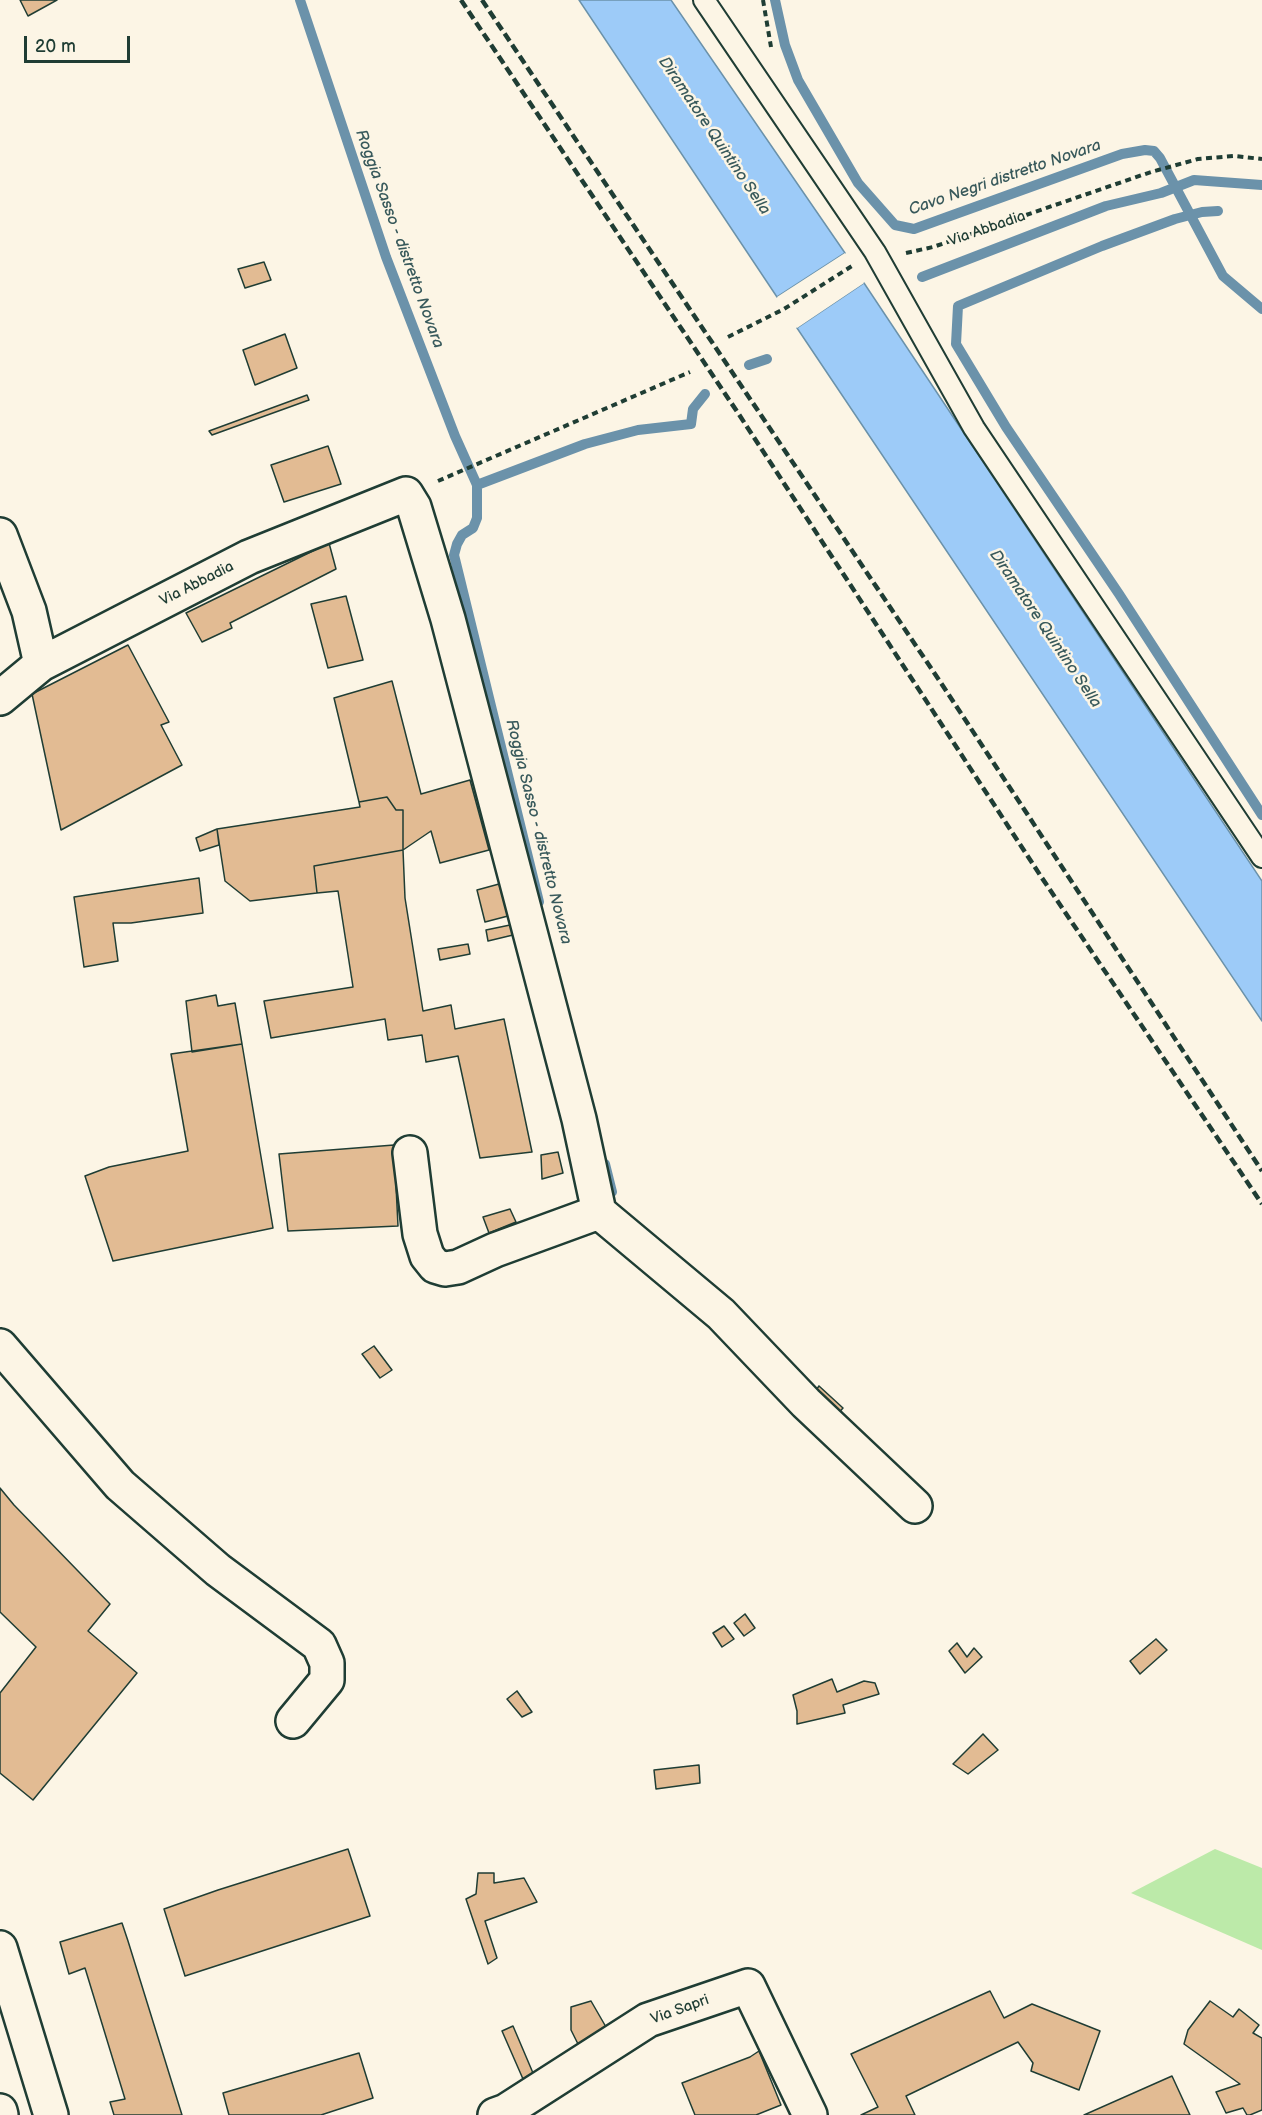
<!DOCTYPE html>
<html>
<head>
<meta charset="utf-8">
<style>
  body { margin:0 }
  #map { position:relative; width:1262px; height:2115px; overflow:hidden; background:#fcf5e5; font-family:"Balsamiq Sans",sans-serif }
  canvas { display:block }
  .scale { position:absolute; left:24px; top:36px; width:106px; height:27px; box-sizing:border-box; border:3px solid #1f3d34; border-top:0; padding-left:8px; font-size:18px; line-height:21px; white-space:nowrap; color:#1f3d34; -webkit-text-stroke:4px #fcf5e5; paint-order:stroke }
</style>
</head>
<body>
<div id="map">
<canvas width="1262" height="2115"></canvas>
<div class="scale">20 m</div>
</div>
<script>
const g = document.querySelector('canvas').getContext('2d');
g.lineJoin = 'round';
function fill(path, color) {
  g.fillStyle = color;
  g.fill(path, 'evenodd');
}
function poly(rows) {
  const path = new Path2D();
  for (const r of rows) {
    path.moveTo(r[0], r[1]);
    for (let i = 2; i < r.length; i += 2) path.lineTo(r[i], r[i + 1]);
  }
  return path;
}
function trace(path, color, width, dash) {
  g.strokeStyle = color;
  g.lineWidth = width;
  g.lineCap = dash ? 'butt' : 'round';
  g.setLineDash(dash || []);
  g.stroke(path);
}
function write(font, color, halo, rows, align = 'center') {
  g.font = font + ' "Balsamiq Sans",sans-serif';
  g.lineWidth = 5;
  g.setLineDash([]);
  g.textBaseline = 'middle';
  g.strokeStyle = halo;
  g.fillStyle = color;
  for (const [text, x, y, turn = 0] of rows) {
    g.save();
    g.translate(x, y);
    g.rotate((+turn || 0) * Math.PI / 180);
    g.textAlign = isNaN(turn) ? turn : align;
    if (halo) g.strokeText(text, 0, 0);
    g.fillText(text, 0, 0);
    g.restore();
  }
}
fill(poly([
  [1215,1849,1262,1868,1262,1950,1131,1893]
]), '#bceaa9');
const water = poly([
  [579,0,671,0,845,253,777,297,579,0],
  [864,283,1262,881,1262,1021,797,328,864,283]
]);
fill(water, '#9dcbf8');
trace(water, '#6b92aa', 1.5);
fill(poly([
  [845,253,846,256,778,299,777,297],
  [862,281,864,283,797,328,796,326]
]), '#fcf5e5');
trace(poly([
  [300,0,386,257,455,436,477,485,585,444,638,430,691,424,693,409,705,394],
  [775,0,785,45,798,80,858,183,895,225,914,229,1122,154,1145,150,1154,151,1160,158,1223,276,1262,309],
  [1218,211,1202,212,1175,219,1102,246,958,306,956,344,1006,427,1119,594,1262,815],
  [922,277,1106,206,1161,193,1194,180,1262,185],
  [749,365,767,359],
  [477,485,477,518,473,528,462,535,457,544,454,555,539,902],
  [605,1164,612,1192]
]), '#6b92aa', 10);
const building = poly([
  [20,0,57,0,28,16,20,0],
  [264,262,271,280,245,288,238,269,264,262],
  [285,334,297,368,255,385,243,350,285,334],
  [307,395,309,400,212,435,209,431,307,395],
  [328,446,341,484,284,502,271,465,328,446],
  [329,543,336,569,230,623,232,628,202,642,186,613,329,543],
  [346,596,363,660,328,668,311,604,346,596],
  [128,645,169,722,161,725,182,765,61,830,32,694,128,645],
  [392,681,421,794,470,780,489,850,440,863,431,831,403,850,403,810,396,810,387,797,359,802,334,698,392,681],
  [387,797,396,810,403,810,403,850,314,866,317,893,250,901,225,881,217,829,360,807,359,802,387,797],
  [217,829,219,845,200,851,196,838,217,829],
  [403,850,405,898,423,1011,451,1005,455,1029,504,1019,532,1152,480,1158,458,1056,426,1062,422,1035,388,1040,385,1019,271,1038,264,1001,353,987,338,891,317,893,314,866,403,850],
  [199,878,203,913,131,923,113,923,118,961,84,967,74,897,199,878],
  [499,884,508,916,485,922,477,890,499,884],
  [510,925,513,935,488,941,486,930,510,925],
  [468,944,470,954,440,960,438,949,468,944],
  [216,995,218,1006,235,1003,242,1044,192,1052,186,1001,216,995],
  [242,1044,273,1228,113,1261,85,1176,109,1167,188,1151,171,1054,242,1044],
  [394,1145,398,1226,288,1231,279,1154,394,1145],
  [558,1152,563,1173,542,1179,541,1155,558,1152],
  [510,1209,516,1222,489,1233,483,1217,510,1209],
  [374,1346,392,1370,380,1378,362,1354,374,1346],
  [819,1386,843,1408,836,1416,811,1397,819,1386],
  [0,1488,14,1505,110,1604,88,1631,137,1673,33,1800,0,1773,0,1693,36,1647,0,1612,0,1488],
  [745,1614,755,1628,744,1636,734,1623,745,1614],
  [724,1626,734,1639,722,1647,713,1633,724,1626],
  [1156,1639,1167,1650,1140,1674,1130,1661,1156,1639],
  [957,1643,967,1657,974,1648,982,1657,965,1673,949,1651,957,1643],
  [832,1679,837,1692,864,1681,875,1683,879,1694,843,1705,845,1713,797,1724,797,1711,793,1695,832,1679],
  [517,1691,532,1712,522,1717,507,1699,517,1691],
  [983,1734,998,1750,968,1774,953,1764,983,1734],
  [699,1765,700,1783,656,1789,654,1770,699,1765],
  [348,1849,370,1916,185,1976,164,1909,218,1890,348,1849],
  [478,1873,494,1873,494,1883,524,1878,537,1902,485,1921,497,1958,488,1964,466,1899,476,1894,478,1873],
  [122,1923,128,1941,182,2115,114,2115,110,2102,125,2099,85,1968,69,1974,60,1942,122,1923],
  [990,1991,1004,2018,1032,2004,1100,2031,1079,2090,1031,2071,1033,2063,1018,2042,906,2096,915,2115,861,2115,878,2107,851,2054,990,1991],
  [591,2001,606,2027,578,2044,571,2030,571,2007,591,2001],
  [1210,2001,1233,2017,1239,2009,1259,2025,1253,2033,1262,2038,1262,2110,1250,2115,1247,2115,1243,2108,1226,2113,1216,2092,1240,2084,1184,2044,1188,2030,1210,2001],
  [513,2026,533,2073,523,2079,502,2031,513,2026],
  [759,2051,781,2105,756,2115,695,2115,682,2083,750,2057,759,2051],
  [359,2053,373,2098,321,2115,229,2115,223,2093,359,2053],
  [1172,2076,1190,2115,1084,2115,1172,2076]
]);
fill(building, '#e2bb93');
trace(building, '#1f3d34', 1.5);
const lane = poly([
  [704,0,875,252,974,428,1262,857]
]);
const street = poly([
  [0,535,29,611,41,664],
  [0,698,41,664,249,557,406,494,414,507,448,619,579,1119,599,1212,495,1250,458,1267,445,1269,435,1266,427,1256,420,1234,410,1153],
  [599,1212,721,1314,806,1403,915,1506],
  [0,1346,120,1485,218,1570,319,1645,327,1663,327,1680,293,1721],
  [0,1948,51,2115],
  [0,2111,1,2115],
  [495,2115,506,2111,648,2020,748,1986,810,2115]
]);
trace(lane, '#1f3d34', 24);
trace(street, '#1f3d34', 38);
trace(poly([
  [763,0,771,47],
  [906,253,933,247,1151,172,1198,159,1234,156,1262,159],
  [728,337,784,309,852,266],
  [438,481,690,372]
]), '#1f3d34', 4, [6, 4.5]);
trace(lane, '#fcf5e5', 20);
trace(street, '#fcf5e5', 33);
trace(poly([
  [461,0,738,413,1042,878,1262,1204],
  [482,0,941,683,1262,1171]
]), '#1f3d34', 4.5, [9, 4.5]);
write('15px', '#1f3d34', '#fcf5e5', [
  ["Via Abbadia",987,229,-19],
  ["Via Abbadia",197,584,-27],
  ["Via Sapri",680,2010,-20]
]);
write('italic 16px', '#38595b', '#fcf5e5', [
  ["Diramatore Quintino Sella",714,136,56],
  ["Cavo Negri distretto Novara",1005,178,-19],
  ["Roggia Sasso - distretto Novara",399,239,70],
  ["Diramatore Quintino Sella",1045,629,56],
  ["Roggia Sasso - distretto Novara",538,832,76]
]);
</script>
</body>
</html>
